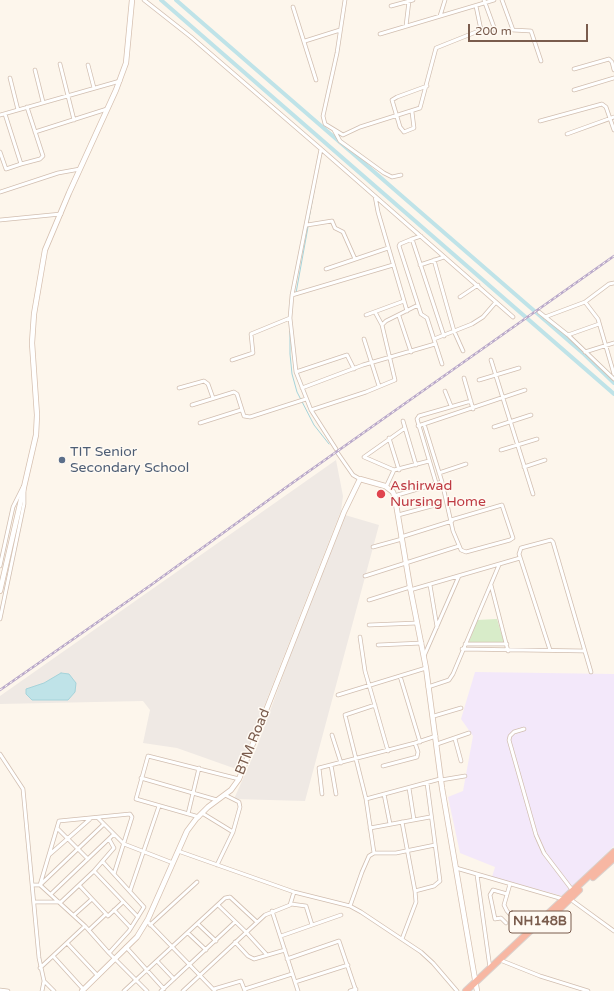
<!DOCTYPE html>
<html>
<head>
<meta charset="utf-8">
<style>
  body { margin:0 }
  #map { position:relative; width:614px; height:991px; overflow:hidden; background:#fdf6ec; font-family:"Varela Round",sans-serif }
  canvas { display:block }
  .scale { position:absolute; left:468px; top:24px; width:120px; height:18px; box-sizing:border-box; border:2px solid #7a5c4d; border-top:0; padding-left:5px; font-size:12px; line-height:14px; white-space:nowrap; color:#7a5c4d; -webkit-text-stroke:3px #fffaf3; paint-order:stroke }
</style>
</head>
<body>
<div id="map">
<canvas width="614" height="991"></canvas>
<div class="scale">200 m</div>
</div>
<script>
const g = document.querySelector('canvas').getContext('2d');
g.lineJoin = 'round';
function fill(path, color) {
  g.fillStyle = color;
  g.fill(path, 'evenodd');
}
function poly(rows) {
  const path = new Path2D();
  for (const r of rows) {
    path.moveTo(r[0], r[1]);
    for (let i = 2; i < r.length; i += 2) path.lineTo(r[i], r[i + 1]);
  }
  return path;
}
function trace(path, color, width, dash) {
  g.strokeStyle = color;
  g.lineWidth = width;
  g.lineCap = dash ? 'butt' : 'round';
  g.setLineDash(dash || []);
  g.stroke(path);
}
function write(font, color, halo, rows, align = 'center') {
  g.font = font + ' "Varela Round",sans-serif';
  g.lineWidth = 3;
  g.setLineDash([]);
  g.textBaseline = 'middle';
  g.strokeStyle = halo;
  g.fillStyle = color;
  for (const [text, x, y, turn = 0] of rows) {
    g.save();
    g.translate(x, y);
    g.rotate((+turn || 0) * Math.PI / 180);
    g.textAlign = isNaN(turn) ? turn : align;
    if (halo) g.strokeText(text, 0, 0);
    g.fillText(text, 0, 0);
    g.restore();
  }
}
fill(poly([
  [336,460,343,496,341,511,239,770,177,748,143,743,150,710,143,701,0,704,0,696],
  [345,515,379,525,305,801,234,799,257,747,306,612]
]), '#efe9e4');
fill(poly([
  [475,672,614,674,614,846,562,896,492,877,495,867,460,853,448,797,463,791,473,736,461,719]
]), '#f3e8fa');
fill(poly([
  [497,619,504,642,469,642,477,620]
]), '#d8ecc9');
const water = poly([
  [61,673,69,674,76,683,75,692,68,700,32,700,26,694,26,689,44,683,61,673]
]);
fill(water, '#bfe3e8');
trace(water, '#a5d3da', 1);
trace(poly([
  [308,224,316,180],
  [296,293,308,227],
  [290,331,290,354,292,374,297,392,314,425,329,444]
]), '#a5d3da', 1);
trace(poly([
  [161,0,614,394],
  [176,0,584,354,614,383]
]), '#bfe3e8', 4);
const street = poly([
  [144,0,191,37,321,149,513,317],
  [345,0,337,53,323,116,325,124,343,135,360,127,420,108,436,48,481,30,476,6],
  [484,0,495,30],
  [502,0,513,30,531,31,541,61],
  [391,6,413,0],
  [293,7,316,80],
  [440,16,445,0],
  [406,26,409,1],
  [380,34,494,0],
  [305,41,340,30],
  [60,64,74,120],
  [88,65,94,88],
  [574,69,609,59,612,62,614,70],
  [35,70,43,102],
  [10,78,18,110],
  [574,90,614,78],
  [412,112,414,128,404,132,400,127,392,100,397,97,427,86],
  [5,114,21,164,40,159,43,156,27,107],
  [0,115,120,81],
  [540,121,602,104,606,107,614,130],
  [334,130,340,141,384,173,392,177,401,175],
  [35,132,107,109],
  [567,134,614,117],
  [0,152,6,169,21,164],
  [0,192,58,173,80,169],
  [375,196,378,212,407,311],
  [0,220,61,214],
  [307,225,332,221,335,228,343,232,355,259],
  [421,236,412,239,444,336],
  [412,239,400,244,399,246,421,314,427,318,442,364],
  [434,260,454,331,463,351],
  [420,265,444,257],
  [326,269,388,248],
  [292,295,393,265],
  [460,297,478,285],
  [585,302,598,319,614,374],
  [375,312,382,325],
  [539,312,568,335,614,379],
  [366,315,404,301],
  [399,316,411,352],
  [545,317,585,302,609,284,614,283],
  [290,318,296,372,311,410,336,449],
  [568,335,599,324],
  [364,339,379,386],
  [434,339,472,324,483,317,496,302],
  [585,352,614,343],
  [232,360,253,353,251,334,290,318,292,295,321,149],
  [491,360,533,494],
  [296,372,347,355,354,369],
  [464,378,473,409],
  [479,380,519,368],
  [179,388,204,381,208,384,213,398],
  [302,388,363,365,435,344],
  [445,391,451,406],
  [192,405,234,392,237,394,244,416,250,417,306,399],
  [311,410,366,392,395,380,382,325,386,321,418,305],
  [403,421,416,465],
  [200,423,241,410],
  [424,424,442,482,453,531,461,550,466,552,510,540,513,538,502,505,451,520],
  [418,426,525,390],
  [494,427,531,415],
  [389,438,399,470],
  [501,450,537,439],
  [337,452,353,475,360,479],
  [524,467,545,460],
  [394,470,364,457,405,428],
  [439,473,466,464],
  [436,483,417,419,419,416,471,401],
  [386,487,394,470,429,461],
  [394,496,442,482],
  [398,515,439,504],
  [401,537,452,521],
  [373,547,402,539],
  [0,566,13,507,23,487],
  [365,576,459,546],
  [430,585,437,627],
  [491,585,508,651],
  [410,590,520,558],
  [369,600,410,587],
  [0,619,24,504,24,489],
  [369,625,417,623],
  [360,637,365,671,388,751],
  [465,644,507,644],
  [378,645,422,643],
  [462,649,585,651],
  [550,650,519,554,521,548,551,540,553,542,591,672],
  [424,656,459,576],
  [400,676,420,742],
  [428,687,449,680,453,674,499,565],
  [338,695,426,668],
  [434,716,461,708],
  [524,729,514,732,510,736,509,740,536,835,544,853,573,891],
  [332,735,341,763],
  [455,739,461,761],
  [437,744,469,733],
  [0,754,23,789,39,958,44,981,54,991],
  [331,765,336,794],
  [383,766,417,757,418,752,415,743],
  [141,778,217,800],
  [441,780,465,776],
  [409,788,414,820],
  [322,794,319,768,415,743,436,736],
  [384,794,390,824],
  [366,799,440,779],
  [202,813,233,832],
  [188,814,199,768],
  [199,817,136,799,148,756,239,779],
  [98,818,124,844,173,863],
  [57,828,88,859],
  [370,828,430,817],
  [178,851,294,892,350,906,361,912,421,952,433,963,457,991],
  [374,853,396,853,435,845],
  [49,855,90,819],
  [103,862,144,907,129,931,109,953],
  [217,865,233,832,240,807,239,802,225,795],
  [456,868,563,899],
  [94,871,138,917],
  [477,875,490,968],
  [510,884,504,905,507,911,520,925],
  [33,885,40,885,104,824],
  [40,885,59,821,130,814,132,817,114,874],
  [40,885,85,926,109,953,147,991],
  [79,885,108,916,123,902],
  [130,891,159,806],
  [415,891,434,886,440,881,427,783],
  [51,894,114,834],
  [570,899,614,931],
  [34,902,61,902,94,871,114,848,109,839],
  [291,904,306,906,312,925],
  [218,905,246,932,267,955],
  [350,906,362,872,369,856,374,853,366,799,345,715,375,705],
  [114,910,131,928],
  [272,911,298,991],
  [74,915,92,899],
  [147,921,215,991],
  [506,923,501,918,495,919,490,895,493,890,507,894],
  [198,924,216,941],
  [150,925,197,882],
  [89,930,106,914],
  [188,933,206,950],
  [281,936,341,915],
  [402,939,416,902,415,891,402,822],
  [235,942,248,956,254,959,285,950],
  [67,943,98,976],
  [126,947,164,989],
  [53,956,83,989],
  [287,959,339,941,356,991],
  [500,960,540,976,588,991],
  [157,961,174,979],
  [40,968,85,926],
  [295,982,348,965],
  [214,989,241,981,245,991],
  [245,989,292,974],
  [0,990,8,991],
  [42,991,44,981],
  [124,991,225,898,230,897,257,922],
  [161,991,235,922],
  [183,991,265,915,290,905,294,892],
  [350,991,356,989]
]);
const secondary = poly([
  [0,591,36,435,37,415,32,343,34,314,45,250,69,193,116,90,126,63,132,0],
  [82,991,137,937,148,919,187,831,196,819,208,807,231,790,239,779,344,512,360,479,385,486,393,492,395,498,410,587,426,668,442,788,477,991]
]);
const highway = poly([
  [593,877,614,858],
  [544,924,579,890],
  [466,991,614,852]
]);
trace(street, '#d1beb0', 4.5);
trace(secondary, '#d6c0b0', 6);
trace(highway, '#dad1cd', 8);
trace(street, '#fff', 3);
trace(secondary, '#fff', 4.5);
trace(highway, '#f7b7a3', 6);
const rail = poly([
  [0,690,151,585,288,486,614,256]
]);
trace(rail, '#b9a8c9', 2.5);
trace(rail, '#fffaf3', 1, [3]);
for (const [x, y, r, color] of [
  [62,460,4,"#5c6f8a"],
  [381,494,5,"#e0444e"]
]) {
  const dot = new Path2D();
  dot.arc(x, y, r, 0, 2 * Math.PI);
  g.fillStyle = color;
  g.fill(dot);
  trace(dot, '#fffaf3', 1.5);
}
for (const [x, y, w] of [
  [540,922,62]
]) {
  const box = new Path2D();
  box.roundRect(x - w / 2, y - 11, w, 22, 3);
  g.fillStyle = '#fffaf3';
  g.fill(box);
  trace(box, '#7a5c4d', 1);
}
write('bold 13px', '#7a5c4d', null, [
  ["NH148B",540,922]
]);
write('14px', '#4e5e75', '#fffaf3', [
  ["TIT Senior",70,452],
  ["Secondary School",70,468]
], 'left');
write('14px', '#be3a42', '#fffaf3', [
  ["Ashirwad",390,486],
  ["Nursing Home",390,502]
], 'left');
write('14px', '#7a5c4d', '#fffaf3', [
  ["BTM Road",253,742,-68]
]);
</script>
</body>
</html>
